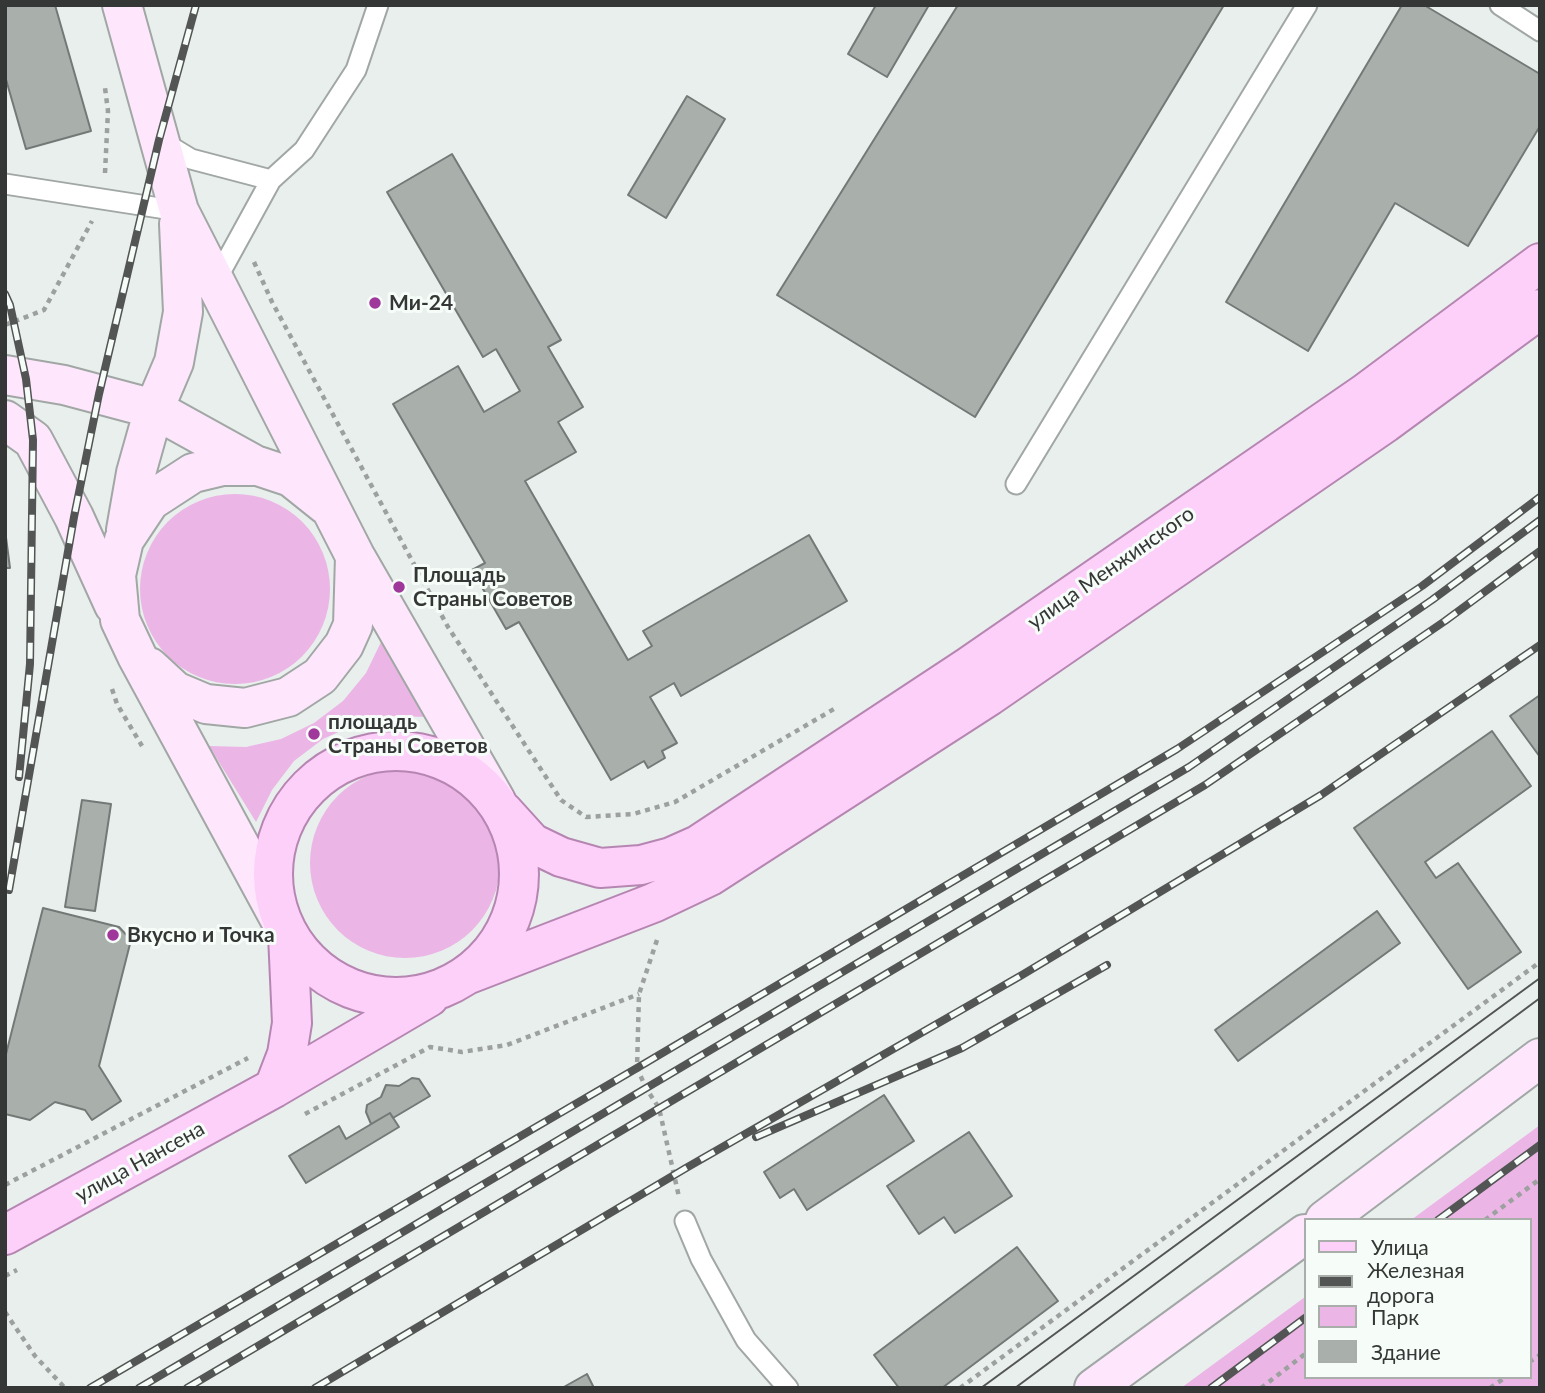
<!DOCTYPE html>
<html>
<head>
<meta charset="utf-8">
<style>
  body { margin:0 }
  #map { position:relative; width:1545px; height:1393px; overflow:hidden; background:#e9efec; font-family:Lato,sans-serif }
  canvas { display:block }
  .frame { position:absolute; inset:0; border:7px solid #353736; pointer-events:none }
  .legend { position:absolute; left:1304px; top:1218px; width:228px; height:161px; box-sizing:border-box; background:#f6fdf9; border:2px solid #a9aeab; margin:0; padding:9px 12px; list-style:none; font-size:21px; color:#353736 }
  .legend li { display:flex; align-items:center; gap:14px; height:35px }
  .legend b { width:35px; border:2px solid #a9aeab }
</style>
</head>
<body>
<div id="map">
<canvas width="1545" height="1393"></canvas>
<div class="frame"></div>
<ul class="legend">
<li><b style="height:9px;background:#fdd0f9"></b>Улица</li>
<li><b style="height:9px;background:#525554"></b>Железная дорога</li>
<li><b style="height:19px;background:#ebb5e6"></b>Парк</li>
<li><b style="height:19px;background:#a9b0ac"></b>Здание</li>
</ul>
</div>
<script>
const g = document.querySelector('canvas').getContext('2d');
g.lineJoin = 'round';
function fill(path, color) {
  g.fillStyle = color;
  g.fill(path, 'evenodd');
}
function poly(rows) {
  const path = new Path2D();
  for (const r of rows) {
    if (r.length === 3) {
      path.moveTo(r[0] + r[2], r[1]);
      path.arc(r[0], r[1], r[2], 0, 2 * Math.PI);
      continue;
    }
    path.moveTo(r[0], r[1]);
    for (let i = 2; i < r.length; i += 2) path.lineTo(r[i], r[i + 1]);
  }
  return path;
}
function trace(path, color, width, dash) {
  g.strokeStyle = color;
  g.lineWidth = width;
  g.lineCap = dash ? 'butt' : 'round';
  g.setLineDash(dash || []);
  g.stroke(path);
}
function write(font, color, halo, rows, align = 'center') {
  g.font = font + ' Lato,sans-serif';
  g.lineWidth = 6;
  g.setLineDash([]);
  g.textBaseline = 'middle';
  g.strokeStyle = halo;
  g.fillStyle = color;
  for (const [text, x, y, turn = 0] of rows) {
    g.save();
    g.translate(x, y);
    g.rotate((+turn || 0) * Math.PI / 180);
    g.textAlign = isNaN(turn) ? turn : align;
    if (halo) g.strokeText(text, 0, 0);
    g.fillText(text, 0, 0);
    g.restore();
  }
}
fill(poly([
  [235,589,95],
  [382,640,428,717,392,716,356,724,323,739,294,761,272,790,256,822,209,746,246,747,281,739,314,723,343,701,366,673],
  [405,863,95],
  [1540,1125,1540,1388,1181,1388,1305,1297,1305,1377,1529,1377,1529,1220,1411,1220]
]), '#ebb5e6');
const building = poly([
  [5,5,55,5,91,131,26,149,5,76,5,5],
  [876,5,929,5,887,77,848,54,876,5],
  [958,5,1224,5,975,417,777,295,958,5],
  [1402,5,1424,5,1540,74,1540,126,1468,246,1395,203,1308,351,1226,302,1402,5],
  [687,96,725,119,666,218,628,195,687,96],
  [452,154,561,340,548,347,583,407,558,422,576,452,525,481,628,660,652,646,643,631,809,535,847,601,681,696,674,683,650,697,677,743,662,751,665,758,648,768,644,761,611,780,519,622,506,629,472,570,485,563,393,404,458,366,484,412,520,391,496,349,483,357,387,192,452,154],
  [5,530,10,568,5,568,5,530],
  [1540,695,1540,757,1510,716,1540,695],
  [1492,731,1531,786,1425,862,1436,878,1458,863,1521,952,1468,989,1354,828,1492,731],
  [82,800,111,804,95,911,65,907,82,800],
  [43,908,119,927,131,940,99,1066,121,1101,92,1120,85,1110,55,1102,30,1120,5,1114,5,1058,43,908],
  [1377,911,1400,943,1238,1061,1215,1030,1377,911],
  [412,1078,419,1079,430,1096,393,1118,390,1113,371,1124,366,1112,367,1105,381,1097,386,1085,399,1086,412,1078],
  [884,1095,914,1141,807,1210,794,1189,780,1198,764,1172,884,1095],
  [390,1113,399,1127,306,1183,289,1156,339,1126,346,1139,390,1113],
  [969,1132,1012,1196,955,1233,944,1217,919,1234,887,1186,969,1132],
  [1017,1247,1058,1301,942,1388,899,1388,874,1355,1017,1247],
  [587,1374,594,1388,562,1388,587,1374]
]);
fill(building, '#a9b0ac');
trace(building, '#737976', 2);
const lane = poly([
  [1500,5,1540,31],
  [161,141,191,159,271,180],
  [5,184,179,211],
  [215,282,271,180,304,150,356,70,378,5],
  [1016,484,1307,5],
  [685,1221,701,1259,746,1340,788,1388]
]);
const secondary = poly([
  [122,5,179,211,355,556,496,801],
  [5,375,64,385,154,409,257,466],
  [5,420,33,440,74,517,114,605],
  [126,530,136,473,154,409,174,362,183,312,179,224],
  [149,667,175,691,206,704,245,708,288,697,320,676,344,645,353,625,355,556],
  [283,925,137,656,120,620,116,575,124,540,150,501,193,473,222,466,258,466,291,477,326,505],
  [1325,1220,1540,1058],
  [1094,1388,1305,1234]
]);
const primary = poly([
  [396,874,123],
  [503,811,532,843,561,857,600,868,641,865,671,857,698,845,968,667,1364,394,1540,263],
  [469,974,653,903,710,876,989,696,1385,423,1540,309],
  [274,1088,287,1054,292,1023,288,935],
  [5,1235,274,1088,429,997]
]);
trace(lane, '#a1a7a4', 23);
trace(secondary, '#a1a7a4', 42);
trace(primary, '#b686b2', 42);
trace(poly([
  [105,173,108,111,105,88],
  [254,262,272,302,448,627,561,800,586,817,633,814,675,802,834,709],
  [5,325,44,310,92,221],
  [112,689,117,704,142,746],
  [657,940,639,994,637,1068,646,1088,659,1108,679,1197],
  [305,1114,430,1047,462,1052,507,1045,639,994],
  [5,1185,248,1058],
  [1485,1220,1540,1179],
  [5,1276,17,1270],
  [5,1312,35,1356,65,1388],
  [1529,1362,1540,1355],
  [960,1388,1540,962],
  [1261,1388,1305,1354],
  [1490,1388,1506,1377]
]), '#9ca09e', 4.5, [5, 5]);
trace(lane, '#fff', 19);
trace(secondary, '#fee7fc', 38);
trace(primary, '#fdd0f9', 38);
trace(poly([
  [981,1388,1540,978],
  [1015,1388,1540,998]
]), '#525554', 2);
const rail = poly([
  [5,294,10,305,26,379,33,440,30,664,19,777],
  [9,890,74,517,99,394,159,140,196,5],
  [756,1137,962,1048,1107,965],
  [1438,1220,1540,1145],
  [90,1388,637,1068,1177,749,1422,586,1540,497],
  [139,1388,1189,767,1432,600,1540,520],
  [187,1388,1205,785,1445,621,1540,551],
  [315,1388,686,1168,1022,975,1321,795,1540,645],
  [1211,1388,1305,1318]
]);
trace(rail, '#525554', 8);
trace(rail, '#f6fdf9', 5, [16]);
for (const [x, y, r, color] of [
  [375,303,7,"#a0389c"],
  [399,587,7,"#a0389c"],
  [314,734,7,"#a0389c"],
  [113,935,7,"#a0389c"]
]) {
  const dot = new Path2D();
  dot.arc(x, y, r, 0, 2 * Math.PI);
  g.fillStyle = color;
  g.fill(dot);
  trace(dot, '#f6fdf9', 2.5);
}
write('bold 21px', '#353736', '#f6fdf9', [
  ["Ми-24",389,303],
  ["Площадь",413,575],
  ["Страны Советов",413,599],
  ["площадь",328,722],
  ["Страны Советов",328,746],
  ["Вкусно и Точка",127,935]
], 'left');
write('21px', '#353736', '#f6fdf9', [
  ["улица Менжинского",1111,568,-35],
  ["улица Нансена",140,1162,-29]
]);
</script>
</body>
</html>
